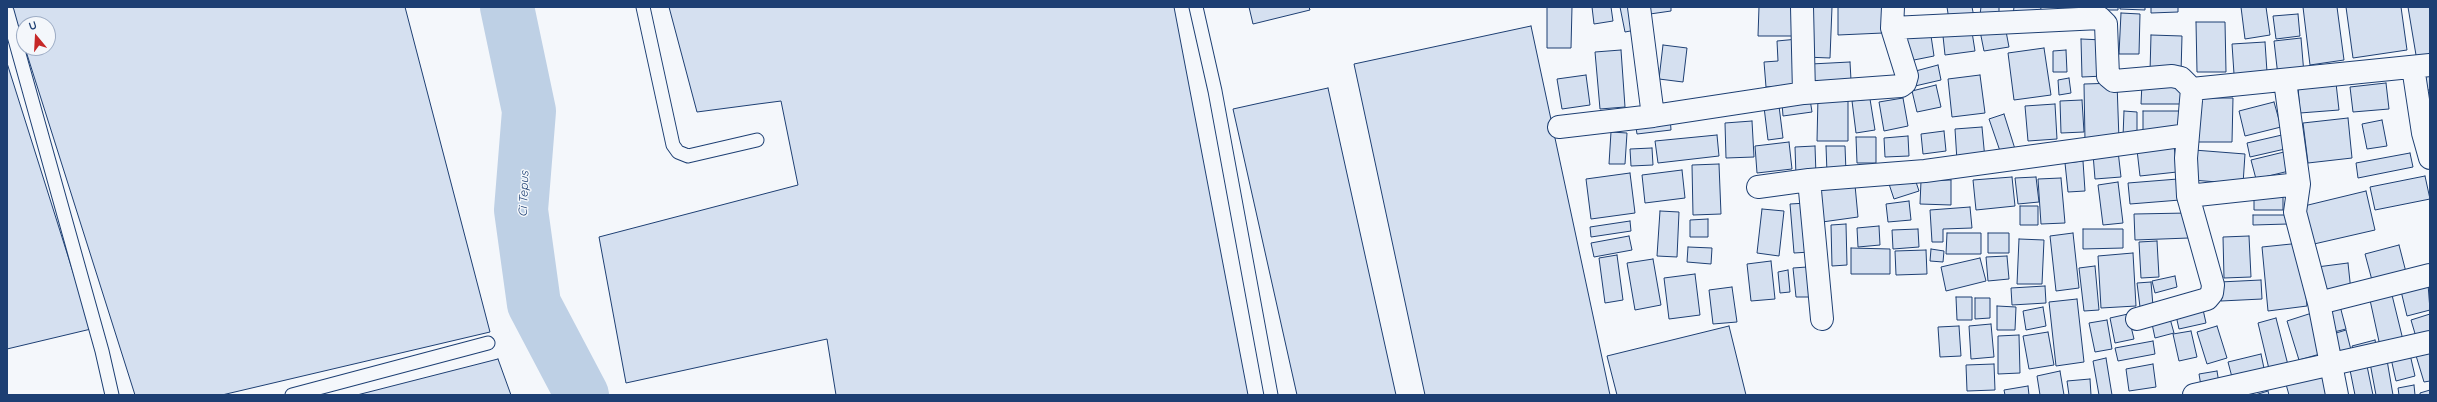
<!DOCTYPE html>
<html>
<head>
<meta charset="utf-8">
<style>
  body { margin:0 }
  #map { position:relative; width:2437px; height:402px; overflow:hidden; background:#f4f7fb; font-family:Quicksand,sans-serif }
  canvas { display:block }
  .frame { position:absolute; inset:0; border:8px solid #1d3f73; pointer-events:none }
  .north { position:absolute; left:16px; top:16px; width:40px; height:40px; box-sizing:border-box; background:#f4f7fb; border:1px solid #9eadc5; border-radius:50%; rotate:342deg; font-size:11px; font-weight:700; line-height:16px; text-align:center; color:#1d3f73 }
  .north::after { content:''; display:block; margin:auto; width:14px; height:18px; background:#c62828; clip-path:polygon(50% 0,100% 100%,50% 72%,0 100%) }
</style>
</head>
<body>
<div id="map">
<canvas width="2437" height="402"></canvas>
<div class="frame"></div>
<div class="north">U</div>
</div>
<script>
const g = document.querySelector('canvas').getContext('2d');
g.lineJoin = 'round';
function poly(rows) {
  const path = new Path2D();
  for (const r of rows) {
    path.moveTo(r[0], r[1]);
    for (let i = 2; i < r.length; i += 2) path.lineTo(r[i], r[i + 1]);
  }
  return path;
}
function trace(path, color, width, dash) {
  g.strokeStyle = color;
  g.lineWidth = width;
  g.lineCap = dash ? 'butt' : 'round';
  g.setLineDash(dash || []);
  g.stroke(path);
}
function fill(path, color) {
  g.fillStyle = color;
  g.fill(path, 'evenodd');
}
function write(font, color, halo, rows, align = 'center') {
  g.font = font + ' Quicksand,sans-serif';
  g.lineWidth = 3;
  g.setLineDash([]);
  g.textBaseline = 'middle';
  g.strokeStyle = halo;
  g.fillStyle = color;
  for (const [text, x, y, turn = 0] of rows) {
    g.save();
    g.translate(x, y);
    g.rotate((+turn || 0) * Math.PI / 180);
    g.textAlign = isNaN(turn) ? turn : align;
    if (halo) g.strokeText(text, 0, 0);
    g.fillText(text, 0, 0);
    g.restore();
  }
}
trace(poly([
  [507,7,529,111,521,210,534,304,582,395]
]), '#bed0e5', 54);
const building = poly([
  [12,7,405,7,490,332,222,395,135,395,25,48,48,48,48,24,24,24,24,46,12,7],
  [669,7,1174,7,1248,395,836,395,827,339,626,383,599,237,798,185,781,101,697,112,669,7],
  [1249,7,1309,7,1310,10,1253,24,1249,7],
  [1547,7,1572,7,1571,48,1547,48,1547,7],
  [1592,7,1611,7,1613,21,1594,24,1592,7],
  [1620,7,1636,7,1641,29,1625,32,1620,7],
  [1649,7,1671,7,1671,11,1650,14,1649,7],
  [1759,7,1794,7,1794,36,1758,36,1759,7],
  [1807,7,1832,7,1830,58,1805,57,1807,7],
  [1838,7,1882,7,1883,33,1838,35,1838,7],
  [1947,7,1972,7,1974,17,1949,20,1947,7],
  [1981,7,1999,7,1999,16,1980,15,1981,7],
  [2014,7,2041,7,2040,17,2013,16,2014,7],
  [2098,7,2118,7,2118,10,2098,10,2098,7],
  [2120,7,2145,7,2145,10,2120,9,2120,7],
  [2151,7,2178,7,2178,12,2151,13,2151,7],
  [2241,7,2266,7,2270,35,2245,39,2241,7],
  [2303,7,2337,7,2344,60,2310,65,2303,7],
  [2346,7,2401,7,2407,50,2353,58,2346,7],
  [2408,7,2430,7,2430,59,2417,61,2408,7],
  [2121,13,2140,14,2139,54,2119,54,2121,13],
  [2298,14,2300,36,2276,39,2273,16,2298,14],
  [2196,22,2225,22,2226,72,2197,72,2196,22],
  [1531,26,1610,395,1425,395,1354,64,1531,26],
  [2005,26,2009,47,1984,51,1980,31,2005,26],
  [1930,29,1934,56,1904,62,1900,34,1930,29],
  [1972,32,1975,51,1945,55,1943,36,1972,32],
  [2151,35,2182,36,2181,73,2150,72,2151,35],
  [2301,38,2304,74,2278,76,2274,41,2301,38],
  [1798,39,1801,85,1766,87,1764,62,1778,61,1777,41,1798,39],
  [2081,39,2103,40,2104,76,2082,77,2081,39],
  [2265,42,2267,72,2234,74,2232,44,2265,42],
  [1663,45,1687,48,1683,82,1659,79,1663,45],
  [2044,48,2051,95,2014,100,2008,53,2044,48],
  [1621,50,1625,107,1600,109,1595,52,1621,50],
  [2066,50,2067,72,2053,72,2053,51,2066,50],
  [1850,62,1851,80,1812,82,1811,64,1850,62],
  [7,63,91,329,7,349,7,63],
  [1938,65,1941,80,1915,86,1912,72,1938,65],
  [2430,68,2430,90,2426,90,2423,69,2430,68],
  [1586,75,1590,105,1562,109,1557,79,1586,75],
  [1980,75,1985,113,1952,117,1948,79,1980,75],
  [2069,78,2071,93,2059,95,2058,80,2069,78],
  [2117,83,2119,140,2085,141,2084,84,2117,83],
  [2142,83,2182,83,2182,104,2141,104,2142,83],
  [2336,83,2339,110,2300,113,2298,87,2336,83],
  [2386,83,2389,109,2353,112,2350,87,2386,83],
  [1936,85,1941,107,1917,112,1912,91,1936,85],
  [1328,88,1396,395,1297,395,1233,109,1328,88],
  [1818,97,1848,98,1848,141,1817,141,1818,97],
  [1903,98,1908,126,1884,131,1879,102,1903,98],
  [2197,98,2233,98,2232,142,2196,142,2197,98],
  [1810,99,1812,112,1783,116,1782,103,1810,99],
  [1870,99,1875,130,1856,133,1852,101,1870,99],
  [2082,100,2084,132,2061,133,2060,101,2082,100],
  [2274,102,2281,127,2245,136,2239,111,2274,102],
  [2055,104,2057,139,2028,141,2025,106,2055,104],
  [1779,106,1783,138,1768,140,1764,107,1779,106],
  [2124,111,2137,112,2137,137,2123,137,2124,111],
  [2143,111,2183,111,2183,130,2143,131,2143,111],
  [2004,114,2015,149,2001,154,1989,119,2004,114],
  [1670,116,1671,130,1637,134,1635,121,1670,116],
  [2348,118,2352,158,2308,163,2303,123,2348,118],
  [2382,120,2387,146,2367,149,2362,124,2382,120],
  [1752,121,1754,157,1726,158,1725,123,1752,121],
  [1982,127,1985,159,1957,161,1955,129,1982,127],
  [1944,131,1946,151,1923,154,1921,134,1944,131],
  [1611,132,1627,133,1625,164,1609,164,1611,132],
  [1717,135,1719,156,1658,163,1655,141,1717,135],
  [2282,135,2285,149,2250,157,2247,143,2282,135],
  [1908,136,1909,156,1885,157,1884,138,1908,136],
  [1856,137,1876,137,1876,163,1857,163,1856,137],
  [1789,142,1792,169,1757,173,1755,146,1789,142],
  [2174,145,2177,172,2140,176,2137,150,2174,145],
  [1815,146,1816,175,1796,176,1795,147,1815,146],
  [1826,146,1845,146,1846,172,1827,173,1826,146],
  [1652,148,1653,165,1631,166,1630,149,1652,148],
  [2194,150,2245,154,2243,184,2192,180,2194,150],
  [2118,151,2121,177,2095,179,2093,154,2118,151],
  [2284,152,2289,171,2256,179,2251,160,2284,152],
  [2410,153,2413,167,2358,178,2356,163,2410,153],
  [2083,161,2085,191,2068,192,2065,163,2083,161],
  [1719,164,1721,214,1693,215,1692,165,1719,164],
  [1682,170,1685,198,1645,203,1642,175,1682,170],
  [1630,173,1635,213,1591,219,1586,179,1630,173],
  [1914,176,1919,191,1894,199,1889,184,1914,176],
  [2425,176,2430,199,2375,210,2370,187,2425,176],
  [2012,177,2015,206,1976,210,1973,180,2012,177],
  [2036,177,2039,202,2018,204,2015,178,2036,177],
  [2061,178,2065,223,2041,224,2038,179,2061,178],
  [2178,179,2180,200,2130,204,2128,183,2178,179],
  [1951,180,1951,205,1920,204,1921,181,1951,180],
  [2118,182,2123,223,2103,225,2098,185,2118,182],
  [1855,185,1858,217,1815,223,1811,190,1855,185],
  [2366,191,2375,230,2314,244,2304,206,2366,191],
  [2254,197,2283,197,2283,210,2254,210,2254,197],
  [1909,201,1911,220,1888,222,1886,204,1909,201],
  [1807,203,1810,252,1794,253,1790,204,1807,203],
  [2020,206,2038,206,2038,225,2020,225,2020,206],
  [1970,207,1972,228,1943,229,1943,242,1932,242,1930,210,1970,207],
  [1762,209,1784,211,1779,256,1757,253,1762,209],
  [1660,211,1679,212,1677,257,1657,256,1660,211],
  [2188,213,2189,238,2135,240,2134,214,2188,213],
  [2253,215,2288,215,2288,224,2253,225,2253,215],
  [1708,219,1708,237,1690,237,1690,220,1708,219],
  [1630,221,1631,231,1591,237,1590,227,1630,221],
  [1846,224,1847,265,1832,266,1831,225,1846,224],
  [1879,226,1880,245,1858,247,1857,228,1879,226],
  [1918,229,1919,247,1893,249,1892,230,1918,229],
  [2083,229,2123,229,2123,248,2083,249,2083,229],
  [1947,233,1981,233,1981,254,1946,254,1947,233],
  [1988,233,2009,233,2009,253,1988,253,1988,233],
  [2073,233,2079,288,2056,291,2050,236,2073,233],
  [1629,236,1632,250,1594,257,1591,243,1629,236],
  [2249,236,2251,277,2224,278,2223,237,2249,236],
  [2019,239,2044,240,2042,284,2017,284,2019,239],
  [2157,241,2159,277,2141,278,2139,242,2157,241],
  [2301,243,2307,306,2268,311,2262,247,2301,243],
  [2399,245,2407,276,2373,284,2365,254,2399,245],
  [1688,247,1712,248,1711,264,1687,262,1688,247],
  [1851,248,1890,249,1890,274,1851,274,1851,248],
  [1931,249,1944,251,1943,262,1930,261,1931,249],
  [1926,250,1927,274,1896,275,1895,251,1926,250],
  [2133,253,2136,306,2101,308,2098,256,2133,253],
  [1617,255,1623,300,1605,303,1599,258,1617,255],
  [2007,256,2009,279,1988,281,1986,257,2007,256],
  [1980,258,1986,281,1946,291,1941,267,1980,258],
  [1653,259,1661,305,1635,310,1627,263,1653,259],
  [1771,261,1775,299,1751,301,1747,264,1771,261],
  [2348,263,2351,291,2321,295,2317,267,2348,263],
  [2095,266,2099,310,2084,311,2079,268,2095,266],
  [1807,267,1809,297,1796,297,1793,268,1807,267],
  [1788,270,1790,292,1780,293,1778,272,1788,270],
  [1695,274,1700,315,1669,319,1664,278,1695,274],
  [2175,276,2177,287,2155,293,2152,281,2175,276],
  [2261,280,2262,299,2221,301,2220,282,2261,280],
  [2151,282,2153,306,2140,307,2137,283,2151,282],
  [2428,284,2430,310,2407,316,2401,291,2428,284],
  [2045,286,2046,303,2012,305,2011,288,2045,286],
  [1732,287,1737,322,1713,324,1709,290,1732,287],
  [2392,295,2403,340,2380,346,2370,300,2392,295],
  [1956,297,1972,297,1972,320,1957,320,1956,297],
  [1975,298,1990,298,1990,318,1975,319,1975,298],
  [2077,299,2084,362,2056,366,2049,302,2077,299],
  [2339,302,2346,329,2334,332,2327,306,2339,302],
  [2202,305,2206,323,2179,329,2175,311,2202,305],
  [1997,306,2016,307,2015,330,1997,330,1997,306],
  [2043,307,2046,326,2026,330,2023,311,2043,307],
  [2315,312,2327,352,2299,360,2287,321,2315,312],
  [2128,314,2134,339,2115,343,2110,318,2128,314],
  [2430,314,2430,332,2416,337,2411,320,2430,314],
  [2169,315,2174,333,2155,338,2151,319,2169,315],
  [2276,318,2288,365,2269,369,2258,323,2276,318],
  [2107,320,2112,349,2095,352,2089,323,2107,320],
  [1991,324,1994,357,1971,359,1969,326,1991,324],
  [1729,326,1746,395,1617,395,1607,356,1729,326],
  [1959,326,1961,356,1940,357,1938,327,1959,326],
  [2217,326,2227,358,2207,364,2197,332,2217,326],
  [2346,330,2352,354,2340,357,2333,334,2346,330],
  [2191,331,2197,357,2179,361,2173,334,2191,331],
  [2048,332,2054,365,2029,369,2023,336,2048,332],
  [2019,335,2020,373,1998,374,1998,336,2019,335],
  [2375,340,2377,349,2355,355,2352,346,2375,340],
  [2153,341,2155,354,2118,361,2115,348,2153,341],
  [2430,344,2430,381,2424,382,2414,349,2430,344],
  [2409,350,2415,376,2396,381,2390,354,2409,350],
  [2261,354,2265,373,2233,381,2228,362,2261,354],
  [2106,358,2112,395,2099,395,2093,361,2106,358],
  [498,359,511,395,357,395,498,359],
  [2387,360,2393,395,2376,395,2370,363,2387,360],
  [2366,361,2373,395,2355,395,2349,365,2366,361],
  [1994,364,1995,390,1967,391,1966,365,1994,364],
  [2153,364,2156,387,2129,391,2126,369,2153,364],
  [2325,367,2332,395,2289,395,2284,377,2325,367],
  [2060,371,2064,395,2040,395,2037,376,2060,371],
  [2217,371,2219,383,2201,386,2199,374,2217,371],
  [2090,379,2091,395,2069,395,2067,381,2090,379],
  [2414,385,2415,395,2399,395,2398,388,2414,385],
  [2028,386,2029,395,2005,395,2004,390,2028,386],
  [2430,390,2430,395,2420,395,2420,393,2430,390],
  [2268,391,2269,395,2255,395,2268,391]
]);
fill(building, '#d5e0f0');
trace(building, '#1d3f73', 1);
const lane = poly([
  [643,7,673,145,678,152,688,156,757,140],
  [1196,7,1215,91,1271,395],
  [7,11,102,351,112,395],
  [292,395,488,343]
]);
const street = poly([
  [1639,7,1653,116],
  [1802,7,1804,93],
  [1893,7,1892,28,2100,18,2106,24,2108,76,2114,81,2172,76,2181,78,2192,89,2430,65],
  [2413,67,2423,133,2430,158],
  [2285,81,2299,184,2295,212,2319,303,2337,395],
  [1559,127,1653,116,1804,93,1901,86,1905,83,1907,76,1892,28],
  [1809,180,1822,319],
  [1758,187,1809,180,1925,171,2188,135],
  [2188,196,2186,158,2192,89],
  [2319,303,2430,275],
  [2137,319,2207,299,2212,293,2213,285,2188,196,2299,184],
  [2194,395,2430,342]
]);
trace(lane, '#1d3f73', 15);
trace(street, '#1d3f73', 24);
trace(lane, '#f4f7fb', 13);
trace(street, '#f4f7fb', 22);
write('italic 12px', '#1d3f73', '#f4f7fb', [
  ["Ci Tepus",524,194,-88]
]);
</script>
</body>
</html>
